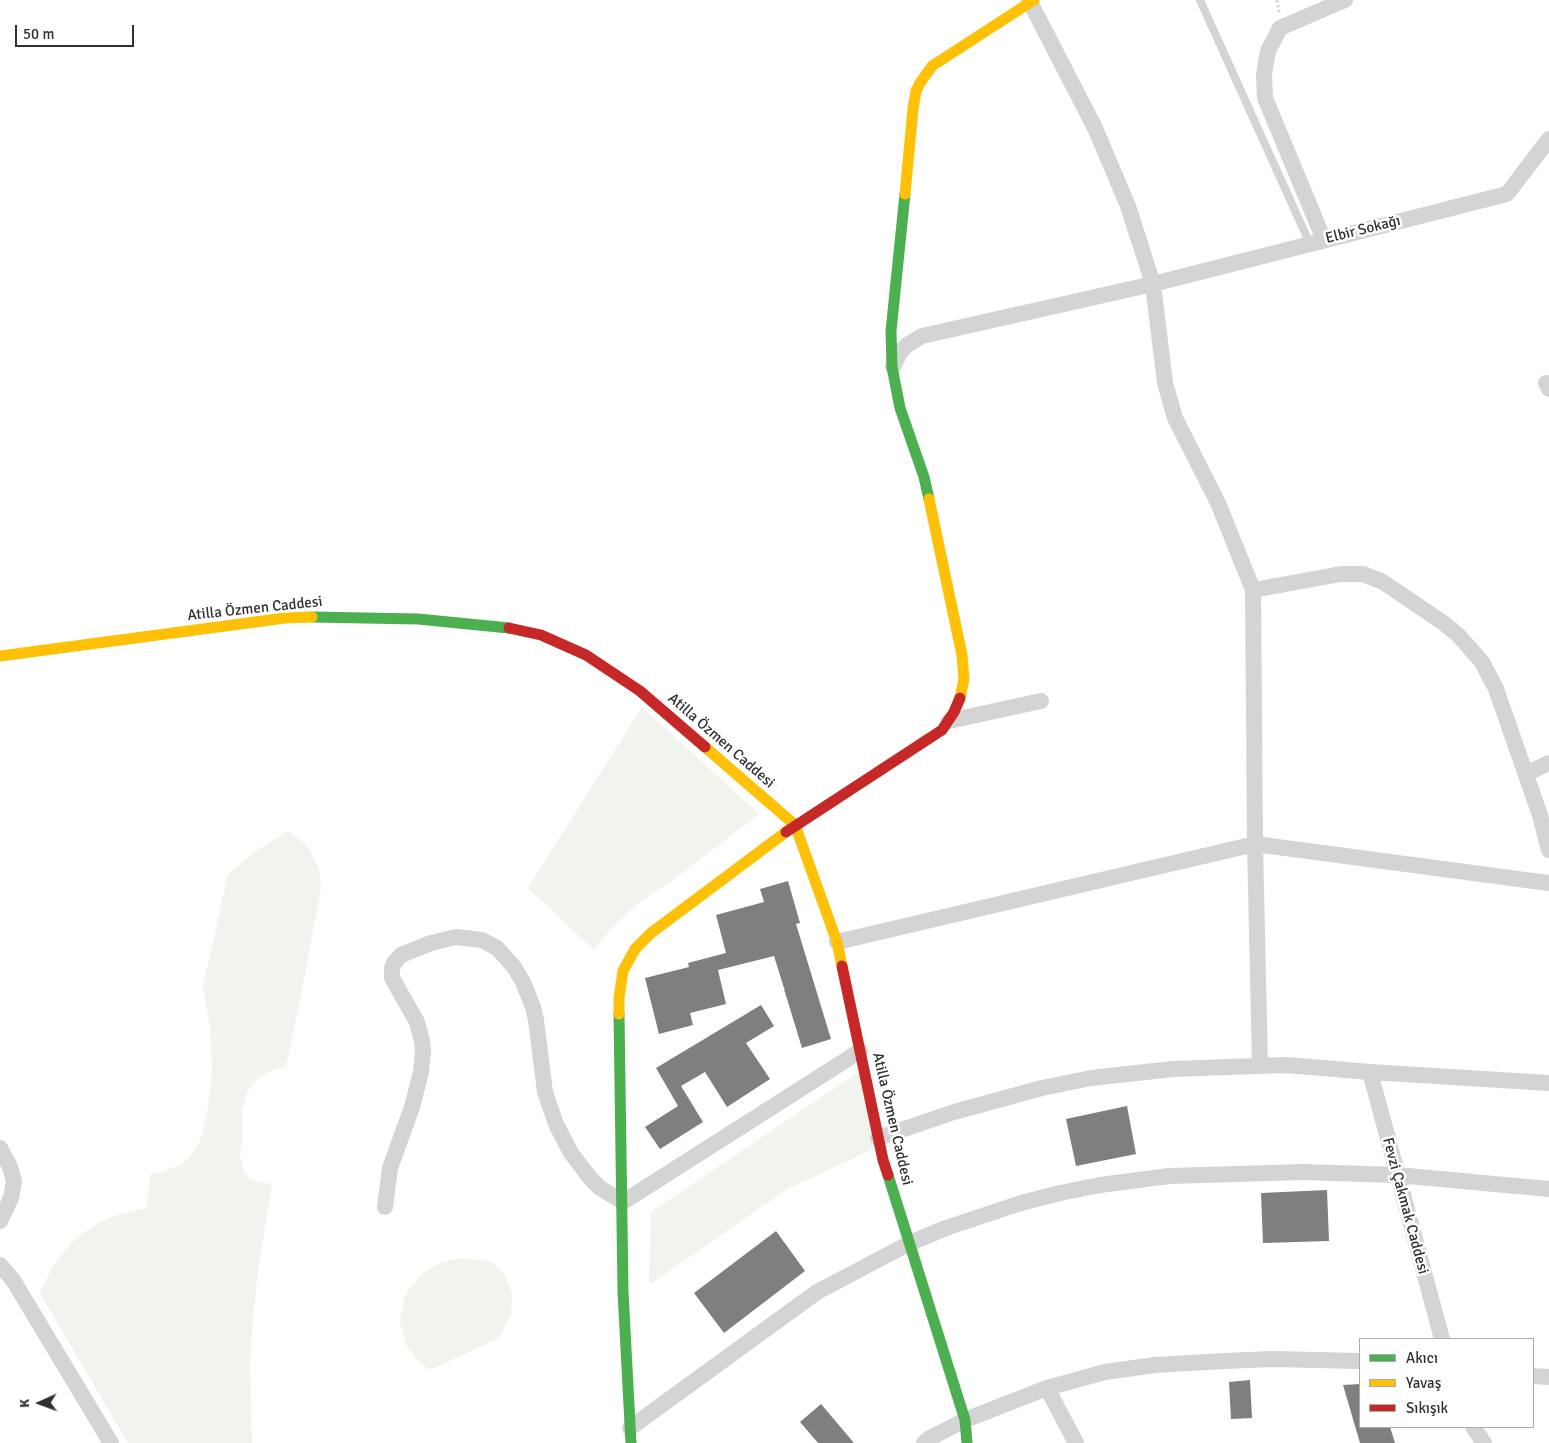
<!DOCTYPE html>
<html>
<head>
<meta charset="utf-8">
<style>
  body { margin:0 }
  #map { position:relative; width:1549px; height:1443px; overflow:hidden; background:#fff; font-family:Signika,sans-serif }
  canvas { display:block }
  .legend { position:absolute; left:1359px; top:1338px; width:175px; height:90px; box-sizing:border-box; background:#fff; border:1px solid #acacac; margin:0; padding:6px 9px; list-style:none; font-size:15px; color:#303030 }
  .legend li { display:flex; align-items:center; gap:10px; height:25px }
  .legend b { width:25px; border:1px solid #acacac }
  .north { position:absolute; left:15px; top:1378px; width:50px; height:50px; -webkit-text-stroke:4px #fff; paint-order:stroke; rotate:268deg; font-size:14px; font-weight:700; line-height:20px; text-align:center; color:#303030 }
  .north::after { content:''; display:block; margin:auto; width:18px; height:22px; background:#303030; clip-path:polygon(50% 0,100% 100%,50% 72%,0 100%) }
  .scale { position:absolute; left:15px; top:25px; width:119px; height:22px; box-sizing:border-box; border:2px solid #303030; border-top:0; padding-left:6px; font-size:15px; line-height:18px; white-space:nowrap; color:#303030; -webkit-text-stroke:4px #fff; paint-order:stroke }
</style>
</head>
<body>
<div id="map">
<canvas width="1549" height="1443"></canvas>
<ul class="legend">
<li><b style="height:6px;background:#4caf50"></b>Akıcı</li>
<li><b style="height:6px;background:#ffc107"></b>Yavaş</li>
<li><b style="height:6px;background:#c62828"></b>Sıkışık</li>
</ul>
<div class="north">K</div>
<div class="scale">50 m</div>
</div>
<script>
const g = document.querySelector('canvas').getContext('2d');
g.lineJoin = 'round';
function fill(path, color) {
  g.fillStyle = color;
  g.fill(path, 'evenodd');
}
function poly(rows) {
  const path = new Path2D();
  for (const r of rows) {
    path.moveTo(r[0], r[1]);
    for (let i = 2; i < r.length; i += 2) path.lineTo(r[i], r[i + 1]);
  }
  return path;
}
function trace(path, color, width, dash) {
  g.strokeStyle = color;
  g.lineWidth = width;
  g.lineCap = dash ? 'butt' : 'round';
  g.setLineDash(dash || []);
  g.stroke(path);
}
function write(font, color, halo, rows, align = 'center') {
  g.font = font + ' Signika,sans-serif';
  g.lineWidth = 5;
  g.setLineDash([]);
  g.textBaseline = 'middle';
  g.strokeStyle = halo;
  g.fillStyle = color;
  for (const [text, x, y, turn = 0] of rows) {
    g.save();
    g.translate(x, y);
    g.rotate((+turn || 0) * Math.PI / 180);
    g.textAlign = isNaN(turn) ? turn : align;
    if (halo) g.strokeText(text, 0, 0);
    g.fillText(text, 0, 0);
    g.restore();
  }
}
fill(poly([
  [642,707,759,814,673,880,638,903,611,929,594,950,528,888],
  [288,831,305,844,311,852,319,869,321,888,300,1000,286,1067,276,1069,259,1077,247,1092,242,1111,242,1142,240,1156,243,1169,250,1179,272,1185,258,1270,253,1317,250,1363,252,1443,128,1443,40,1293,53,1266,72,1242,98,1223,113,1216,146,1208,151,1173,162,1172,181,1165,188,1159,199,1144,207,1114,212,1071,210,1028,203,987,228,874,256,851],
  [863,1069,875,1148,786,1190,649,1285,651,1212],
  [462,1258,483,1260,493,1263,500,1269,505,1276,512,1294,511,1314,502,1333,495,1340,429,1370,420,1363,406,1345,400,1323,404,1299,409,1289,423,1273,442,1262]
]), '#f0f4ed');
fill(poly([
  [788,881,800,923,796,924,831,1039,802,1048,784,989,785,988,784,988,774,956,718,970,726,1004,690,1013,693,1025,659,1034,645,978,689,967,688,963,726,953,716,915,764,902,760,889],
  [761,1005,774,1026,746,1043,770,1079,727,1107,705,1072,681,1086,703,1122,660,1149,645,1127,678,1106,656,1068],
  [1127,1106,1136,1154,1076,1166,1066,1119],
  [1327,1190,1329,1241,1263,1243,1261,1193],
  [776,1231,805,1271,724,1333,694,1293],
  [1250,1380,1252,1418,1231,1419,1229,1382],
  [1360,1384,1360,1427,1390,1427,1395,1443,1360,1443,1343,1385],
  [821,1404,854,1443,818,1443,800,1422]
]), '#7f7f7f');
trace(poly([
  [1277,0,1279,12]
]), '#d4d4d4', 3, [2.5, 2.5]);
trace(poly([
  [1200,0,1310,244]
]), '#d4d4d4', 8);
trace(poly([
  [1029,0,1095,128,1128,206,1153,284,1165,383,1175,418,1218,503,1253,590,1255,844,1260,1065],
  [1324,240,1265,98,1264,74,1268,51,1280,28,1345,0],
  [893,367,900,352,907,345,922,336,1153,284,1507,194,1549,139],
  [1546,383,1549,389],
  [1253,590,1341,574,1363,574,1383,582,1445,624,1459,636,1482,662,1496,689,1540,815,1549,850],
  [949,721,1041,701],
  [1526,774,1549,763],
  [837,942,1255,844,1549,883],
  [1370,1072,1442,1339],
  [878,1138,954,1112,1042,1088,1091,1078,1173,1069,1286,1065,1370,1072,1549,1083],
  [0,1148,10,1167,14,1181,11,1198,0,1221],
  [385,1207,390,1168,412,1107,421,1072,423,1051,422,1041,417,1022,392,978,392,968,394,963,401,955,431,943,456,937,482,940,497,948,514,967,523,982,533,1007,536,1020,545,1092,556,1124,571,1153,590,1178,600,1188,623,1202,860,1051],
  [0,1265,13,1280,111,1443],
  [1533,1376,1549,1377],
  [1047,1388,1076,1443],
  [1473,1427,1484,1443],
  [630,1428,817,1292,910,1243,946,1228,1021,1203,1060,1193,1100,1185,1169,1176,1303,1172,1397,1175,1549,1189],
  [924,1443,930,1438,965,1420,1047,1388,1105,1372,1155,1365,1225,1361,1272,1359,1360,1361]
]), '#d4d4d4', 16);
trace(poly([
  [905,194,891,331,892,367,900,408,924,477,929,499],
  [312,617,418,619,509,628],
  [619,1014,623,1292,631,1443],
  [888,1175,965,1420,967,1443]
]), '#4caf50', 11);
trace(poly([
  [905,194,913,109,916,91,920,83,932,66,1034,0],
  [929,499,962,655,964,679,960,698],
  [0,656,285,618,312,617],
  [705,747,795,825,837,942,842,966],
  [619,1014,619,998,623,971,635,949,651,933,786,832]
]), '#ffc107', 11);
trace(poly([
  [509,628,541,635,586,655,640,691,705,747],
  [786,832,942,730,954,712,960,698],
  [842,966,883,1160,888,1175]
]), '#c62828', 11);
write('15px', '#303030', '#fff', [
  ["Elbir Sokağı",1363,230,-14],
  ["Atilla Özmen Caddesi",255,609,-6],
  ["Atilla Özmen Caddesi",721,741,41],
  ["Atilla Özmen Caddesi",892,1119,77],
  ["Fevzi Çakmak Caddesi",1405,1206,75]
]);
</script>
</body>
</html>
